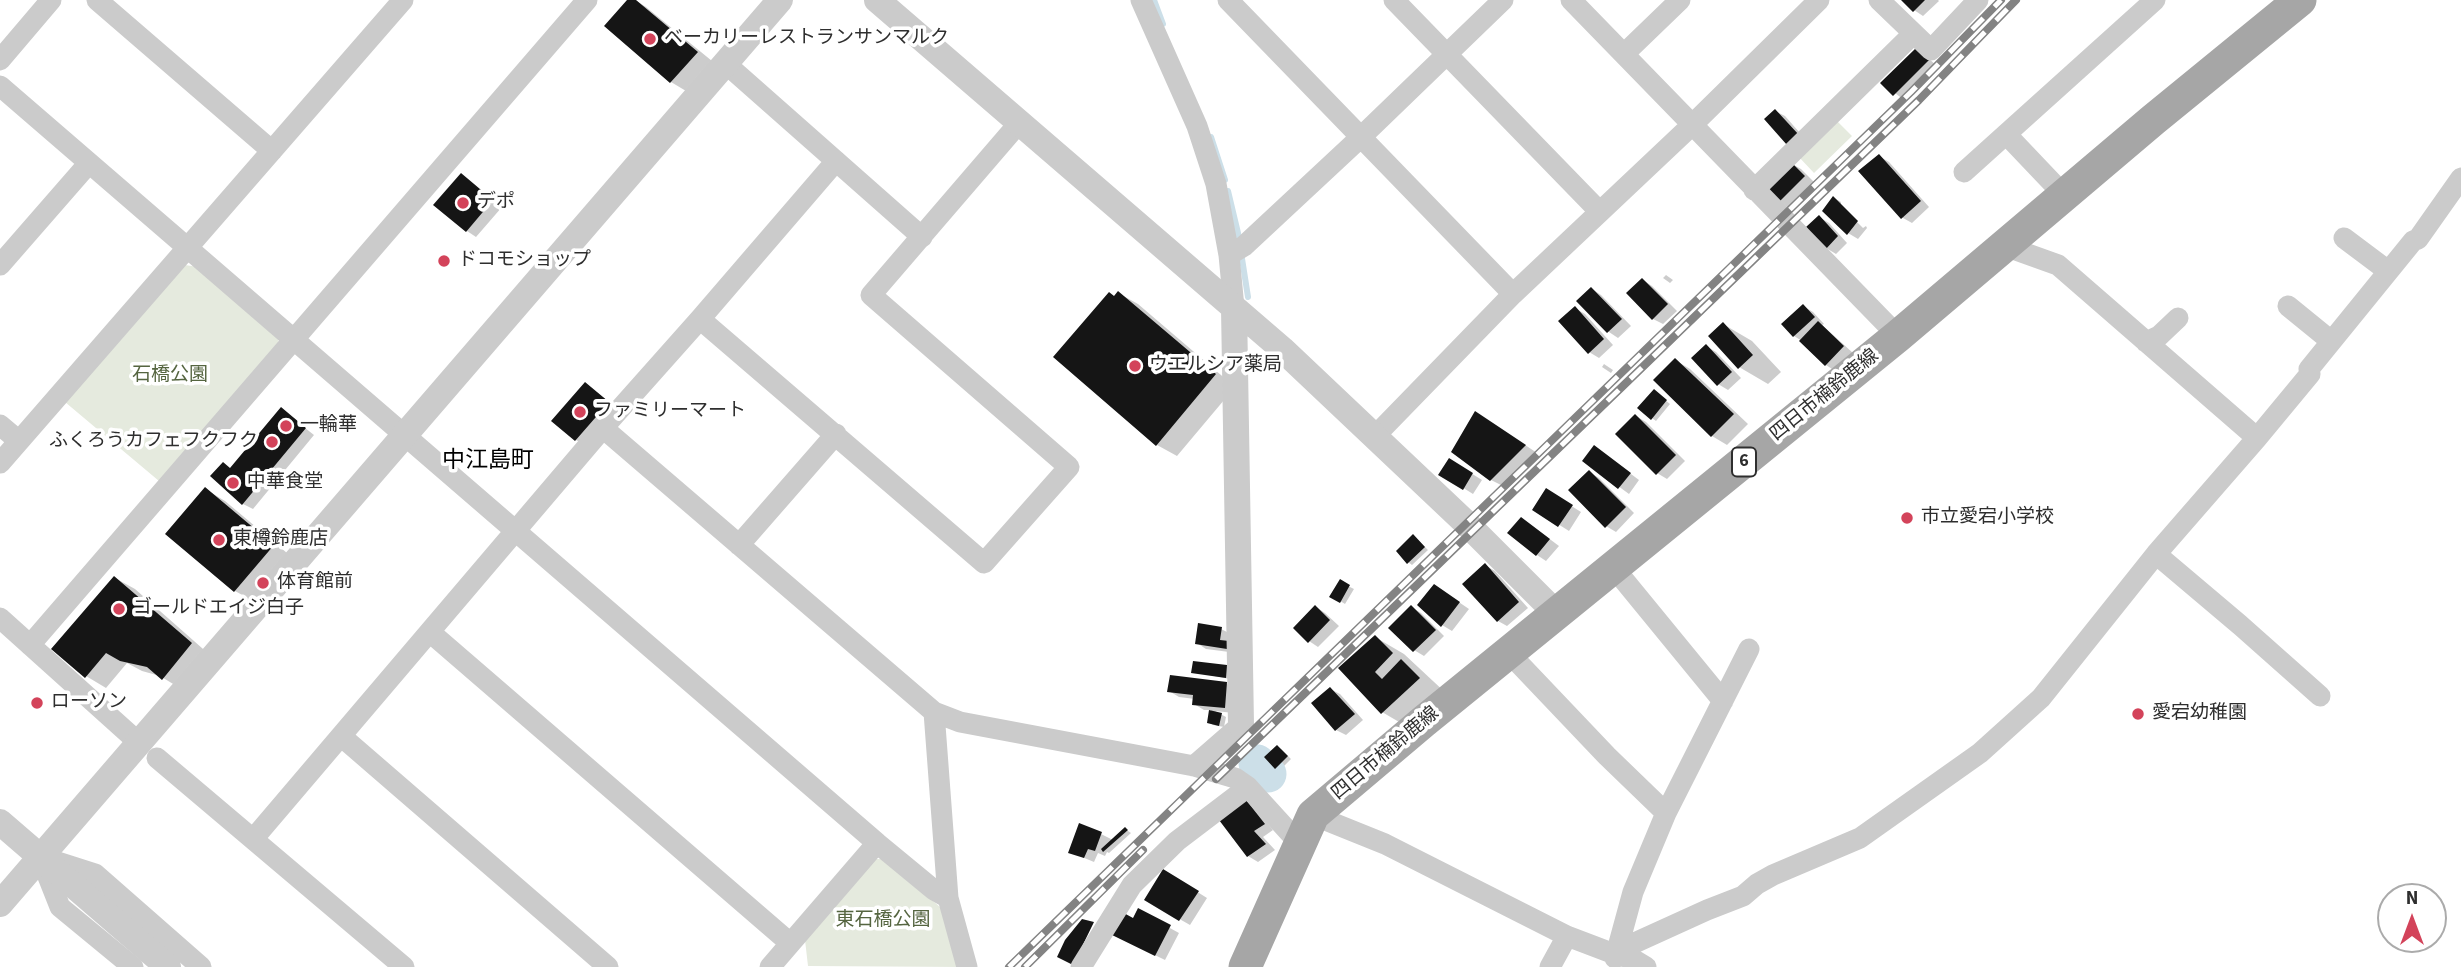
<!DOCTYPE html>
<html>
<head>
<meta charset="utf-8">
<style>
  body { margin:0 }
  #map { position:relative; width:2461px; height:967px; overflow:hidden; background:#fff; font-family:"Source Sans 3",sans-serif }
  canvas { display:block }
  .north { position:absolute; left:2377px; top:883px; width:70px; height:70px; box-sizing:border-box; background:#fff; border:2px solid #ababab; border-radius:50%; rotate:0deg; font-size:19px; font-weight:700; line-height:28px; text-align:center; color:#2e2e2e }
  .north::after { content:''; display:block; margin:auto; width:24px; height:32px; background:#d3435a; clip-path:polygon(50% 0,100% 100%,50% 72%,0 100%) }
</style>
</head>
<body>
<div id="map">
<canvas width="2461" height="967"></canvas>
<div class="north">N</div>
</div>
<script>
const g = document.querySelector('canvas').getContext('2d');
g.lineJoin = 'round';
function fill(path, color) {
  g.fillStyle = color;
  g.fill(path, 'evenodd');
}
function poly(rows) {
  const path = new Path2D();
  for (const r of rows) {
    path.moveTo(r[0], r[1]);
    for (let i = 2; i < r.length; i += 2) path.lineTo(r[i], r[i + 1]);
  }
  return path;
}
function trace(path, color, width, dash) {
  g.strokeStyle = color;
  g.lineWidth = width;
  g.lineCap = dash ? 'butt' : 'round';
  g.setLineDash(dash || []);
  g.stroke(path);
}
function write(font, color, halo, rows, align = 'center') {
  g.font = font + ' "Source Sans 3","Noto Sans JP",sans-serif';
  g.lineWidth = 7;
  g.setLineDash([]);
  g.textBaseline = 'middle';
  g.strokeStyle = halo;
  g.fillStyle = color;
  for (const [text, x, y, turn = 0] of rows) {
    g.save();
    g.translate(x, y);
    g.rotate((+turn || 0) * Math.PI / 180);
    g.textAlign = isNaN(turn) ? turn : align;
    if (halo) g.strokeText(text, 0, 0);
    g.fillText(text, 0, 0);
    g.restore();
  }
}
fill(poly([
  [1837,121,1852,136,1814,173,1798,156],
  [185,265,198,267,279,336,278,345,159,481,65,402],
  [874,859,884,859,947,913,962,967,808,966,805,940]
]), '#e5eade');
fill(poly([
  [629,0,635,0,646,7,712,61,686,91,671,82],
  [1904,0,1938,0,1939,1,1923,16,1914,10],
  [1926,56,1938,67,1904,100,1882,83],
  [1775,111,1785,116,1807,141,1798,150],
  [1879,156,1889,162,1929,207,1912,223,1903,218,1861,171],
  [1792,164,1801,169,1814,182,1788,208,1765,189],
  [461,175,502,207,476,237,467,231],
  [1834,198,1841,202,1841,206,1863,228,1866,226,1867,228,1858,239,1848,233],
  [1819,217,1829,223,1847,243,1836,254,1826,248],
  [1666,275,1673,280,1670,283,1663,278],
  [1643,280,1652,286,1677,311,1663,324,1653,319,1629,293],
  [1592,289,1601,295,1631,326,1618,338,1609,332,1579,301],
  [1118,293,1138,304,1235,387,1177,456,1157,445],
  [1803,306,1813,312,1824,324,1822,325,1853,353,1835,371,1826,365,1802,341,1794,336],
  [1575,308,1585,314,1613,345,1599,358,1589,352],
  [1723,324,1752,341,1781,372,1768,384,1739,367],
  [1706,346,1716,352,1741,378,1728,390,1718,384],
  [1675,360,1690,369,1748,424,1727,445,1712,436,1656,380],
  [1604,364,1613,370,1611,373,1602,367],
  [586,384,618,409,586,445,576,440],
  [1658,394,1670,404,1656,421,1652,418],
  [281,409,314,435,253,509,243,504,223,464,231,469],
  [1636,416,1646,422,1685,461,1667,479,1657,473],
  [1491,422,1540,455,1507,488,1491,480],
  [1595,447,1639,480,1629,494,1584,461],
  [1450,460,1482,480,1473,494,1441,474],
  [1589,472,1599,478,1634,513,1616,532,1606,526],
  [205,489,225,501,293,558,255,602,235,591,167,534],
  [1546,490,1581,512,1569,531,1534,509],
  [1531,525,1559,546,1546,561,1537,555],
  [1414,536,1428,550,1412,565,1408,562],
  [1485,565,1495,571,1528,608,1507,626,1498,621],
  [115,578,135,589,211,656,183,690,160,676,142,671,127,663,106,688,86,676,54,649],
  [1340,582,1354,589,1345,604,1332,596],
  [1444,592,1469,609,1452,631,1442,625],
  [1316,607,1325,613,1339,626,1318,647,1309,641],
  [1411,607,1421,613,1444,636,1424,656,1414,650],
  [1221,629,1231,634,1237,653,1206,649,1197,643],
  [1375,637,1404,654,1448,695,1411,729,1382,712,1341,668],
  [1227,667,1231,669,1230,679,1193,672],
  [1171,677,1227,684,1237,690,1234,713,1215,711,1226,717,1224,727,1213,725,1209,722,1211,710,1204,710,1194,704,1195,699,1179,697,1169,691],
  [1330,689,1340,694,1363,720,1346,735,1336,730],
  [1281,749,1291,759,1280,770,1276,767],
  [1246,802,1255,808,1273,830,1263,837,1275,850,1258,862,1248,856],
  [1125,829,1131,833,1109,853,1107,852,1105,856,1098,853,1094,862,1070,852,1101,834,1113,840],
  [1164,871,1207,898,1190,925,1146,900],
  [1139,911,1179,933,1165,960,1124,940]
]), '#0003');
trace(poly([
  [1154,0,1163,24],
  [1211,137,1225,180],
  [1228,191,1238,233,1248,297]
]), '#ccdfe8', 6);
trace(poly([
  [1257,763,1259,770,1268,774]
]), '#ccdfe8', 37);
fill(poly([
  [627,0,636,0,698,52,670,83,604,26],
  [1901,0,1925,0,1913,12],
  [1916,48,1929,60,1893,96,1880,83],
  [1775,109,1799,135,1787,145,1764,119],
  [1879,154,1921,201,1901,219,1858,171],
  [1791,162,1805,176,1777,204,1763,189],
  [461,173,493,200,466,232,433,205],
  [1833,196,1858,221,1847,235,1822,211],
  [1819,215,1838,236,1825,250,1806,227],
  [1642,278,1668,304,1652,320,1626,293],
  [1591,287,1622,319,1607,333,1576,301],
  [1118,291,1216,374,1156,446,1053,357,1109,292,1114,296],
  [1803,304,1815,317,1793,337,1781,324],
  [1575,306,1604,339,1588,354,1558,321],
  [1818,321,1844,346,1825,366,1799,341],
  [1723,322,1753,355,1738,369,1708,336],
  [1706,344,1732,372,1717,386,1691,358],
  [1675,358,1734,414,1711,437,1653,380],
  [585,382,609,402,575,441,551,421],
  [1654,389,1667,400,1651,420,1637,408],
  [281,407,306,428,242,505,210,476,223,462,230,468],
  [1475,411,1526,445,1490,481,1451,452],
  [1635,414,1676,455,1656,475,1615,434],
  [1594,445,1631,473,1618,489,1582,461],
  [1449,458,1473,473,1463,490,1438,475],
  [1589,470,1626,507,1605,528,1568,490],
  [205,487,274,545,234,592,165,534],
  [1546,488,1573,505,1558,527,1532,510],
  [1521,517,1550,539,1536,556,1507,533],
  [1413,534,1425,547,1407,564,1396,551],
  [1485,563,1519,602,1497,622,1462,584],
  [114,576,192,643,162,680,147,667,120,661,106,653,85,678,51,649],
  [1340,579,1350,585,1340,603,1329,597],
  [1434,584,1460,602,1441,627,1417,605],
  [1315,605,1330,620,1308,643,1293,628],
  [1411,605,1436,630,1413,652,1388,628],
  [1198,623,1222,627,1220,640,1229,641,1227,649,1195,644],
  [1375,635,1393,653,1375,672,1382,679,1401,659,1420,678,1381,714,1338,668],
  [1193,661,1227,665,1226,678,1191,673],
  [1170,675,1227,682,1225,708,1192,705,1193,695,1167,692],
  [1330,687,1355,714,1335,731,1311,703],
  [1209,710,1222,713,1219,726,1207,723],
  [1277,745,1288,756,1275,769,1264,757],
  [1246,800,1265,824,1254,831,1266,844,1247,857,1219,820],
  [1079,823,1102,832,1095,851,1088,849,1084,858,1068,853],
  [1125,827,1128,830,1103,852,1101,849],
  [1163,869,1199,891,1179,921,1144,900],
  [1138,908,1171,925,1155,956,1112,935,1122,912,1133,918],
  [1082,919,1094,922,1073,965,1057,957,1065,940]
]), '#151515');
trace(poly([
  [97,0,272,151],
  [1141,0,1197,126,1216,184,1229,255,1234,308],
  [1228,0,1513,294],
  [1394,0,1600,212],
  [1571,0,1898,336],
  [1879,0,1931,50,1978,0],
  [1624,54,1680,0],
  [0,60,51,0],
  [725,63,922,237],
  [0,86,877,843,934,890,948,898,934,712],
  [2006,134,2064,195],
  [1964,172,2155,0],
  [1754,190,1913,34],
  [2344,238,2388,271],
  [2005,246,2058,265,2257,438],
  [1229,255,1244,246,1361,137,1503,0],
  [0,265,89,163],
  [2288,306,2331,341],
  [700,319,984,563,1069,467,871,295,1019,123],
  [2146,342,2159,336,2178,318],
  [0,425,19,441],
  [603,428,934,712,960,722,1194,766,1235,778,1248,787,1299,843],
  [1375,436,1513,294,1692,125,1819,0],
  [0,463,403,0],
  [739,545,836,434],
  [2156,554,2240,625,2320,696],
  [1614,568,1723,701],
  [0,618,138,742],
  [431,633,790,943],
  [30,645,587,0],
  [1509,653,1607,756,1666,813],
  [341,736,608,967],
  [157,758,404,967],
  [1194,766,1241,725],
  [1313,815,1385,844,1567,936,1617,955,1631,958,1646,967],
  [254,838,603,428,700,319,836,161],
  [45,858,95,874,201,967],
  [41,859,60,907,133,967],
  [948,898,967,967],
  [1617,955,1630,945,1707,910,1743,896,1757,884,1773,875,1860,838,1980,753,2041,698,2156,554,2257,438,2310,374,2309,369,2413,241,2418,239,2461,178],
  [1615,958,1633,892,1666,813,1749,649],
  [770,967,877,843],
  [1081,967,1132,885,1177,841,1248,787],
  [1550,967,1567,936]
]), '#cbcbcb', 21);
trace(poly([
  [877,0,1282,349,1466,523,1557,614],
  [1234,308,1241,725],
  [0,822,168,967],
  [0,904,780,0]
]), '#cbcbcb', 26);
trace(poly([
  [1245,967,1313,815,1423,722,1898,336,2153,120,2300,0]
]), '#a6a6a6', 33);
const rail = poly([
  [1216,779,1919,100,2016,0],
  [1009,967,1911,92,2001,0],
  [1025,967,1143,850]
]);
trace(rail, '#838383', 8);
trace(rail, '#fff', 5, [16]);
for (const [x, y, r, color] of [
  [650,39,7,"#d3435a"],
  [463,203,7,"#d3435a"],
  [444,261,7,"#d3435a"],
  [1135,366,7,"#d3435a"],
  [580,412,7,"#d3435a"],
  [286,426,7,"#d3435a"],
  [272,442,7,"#d3435a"],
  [233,483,7,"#d3435a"],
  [1907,518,7,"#d3435a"],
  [219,540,7,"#d3435a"],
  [263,583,7,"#d3435a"],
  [119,609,7,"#d3435a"],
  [37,703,7,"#d3435a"],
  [2138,714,7,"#d3435a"]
]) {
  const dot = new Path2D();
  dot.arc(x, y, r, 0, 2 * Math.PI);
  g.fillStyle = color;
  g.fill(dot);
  trace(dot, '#fff', 2.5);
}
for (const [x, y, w] of [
  [1744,462,24]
]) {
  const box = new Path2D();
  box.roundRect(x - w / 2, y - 14.5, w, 29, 5);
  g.fillStyle = '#fff';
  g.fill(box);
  trace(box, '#2e2e2e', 2);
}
write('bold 18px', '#2e2e2e', null, [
  ["6",1744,462]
]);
write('19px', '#2e2e2e', '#fff', [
  ["ベーカリーレストランサンマルク",664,39],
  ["デポ",477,203],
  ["ドコモショップ",458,261],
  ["ウエルシア薬局",1149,366],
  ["ファミリーマート",594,412],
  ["一輪華",300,426],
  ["ふくろうカフェフクフク",258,442,"right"],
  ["中華食堂",247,483],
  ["市立愛宕小学校",1921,518],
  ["東樽鈴鹿店",233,540],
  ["体育館前",277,583],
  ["ゴールドエイジ白子",133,609],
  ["ローソン",51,703],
  ["愛宕幼稚園",2152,714]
], 'left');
write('19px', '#556540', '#fff', [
  ["石橋公園",170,376],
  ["東石橋公園",883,921]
]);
write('19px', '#2e2e2e', '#fff', [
  ["四日市楠鈴鹿線",1825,396,-39],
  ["四日市楠鈴鹿線",1386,754,-40]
]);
write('23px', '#000', '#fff', [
  ["中江島町",488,462]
]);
</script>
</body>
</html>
